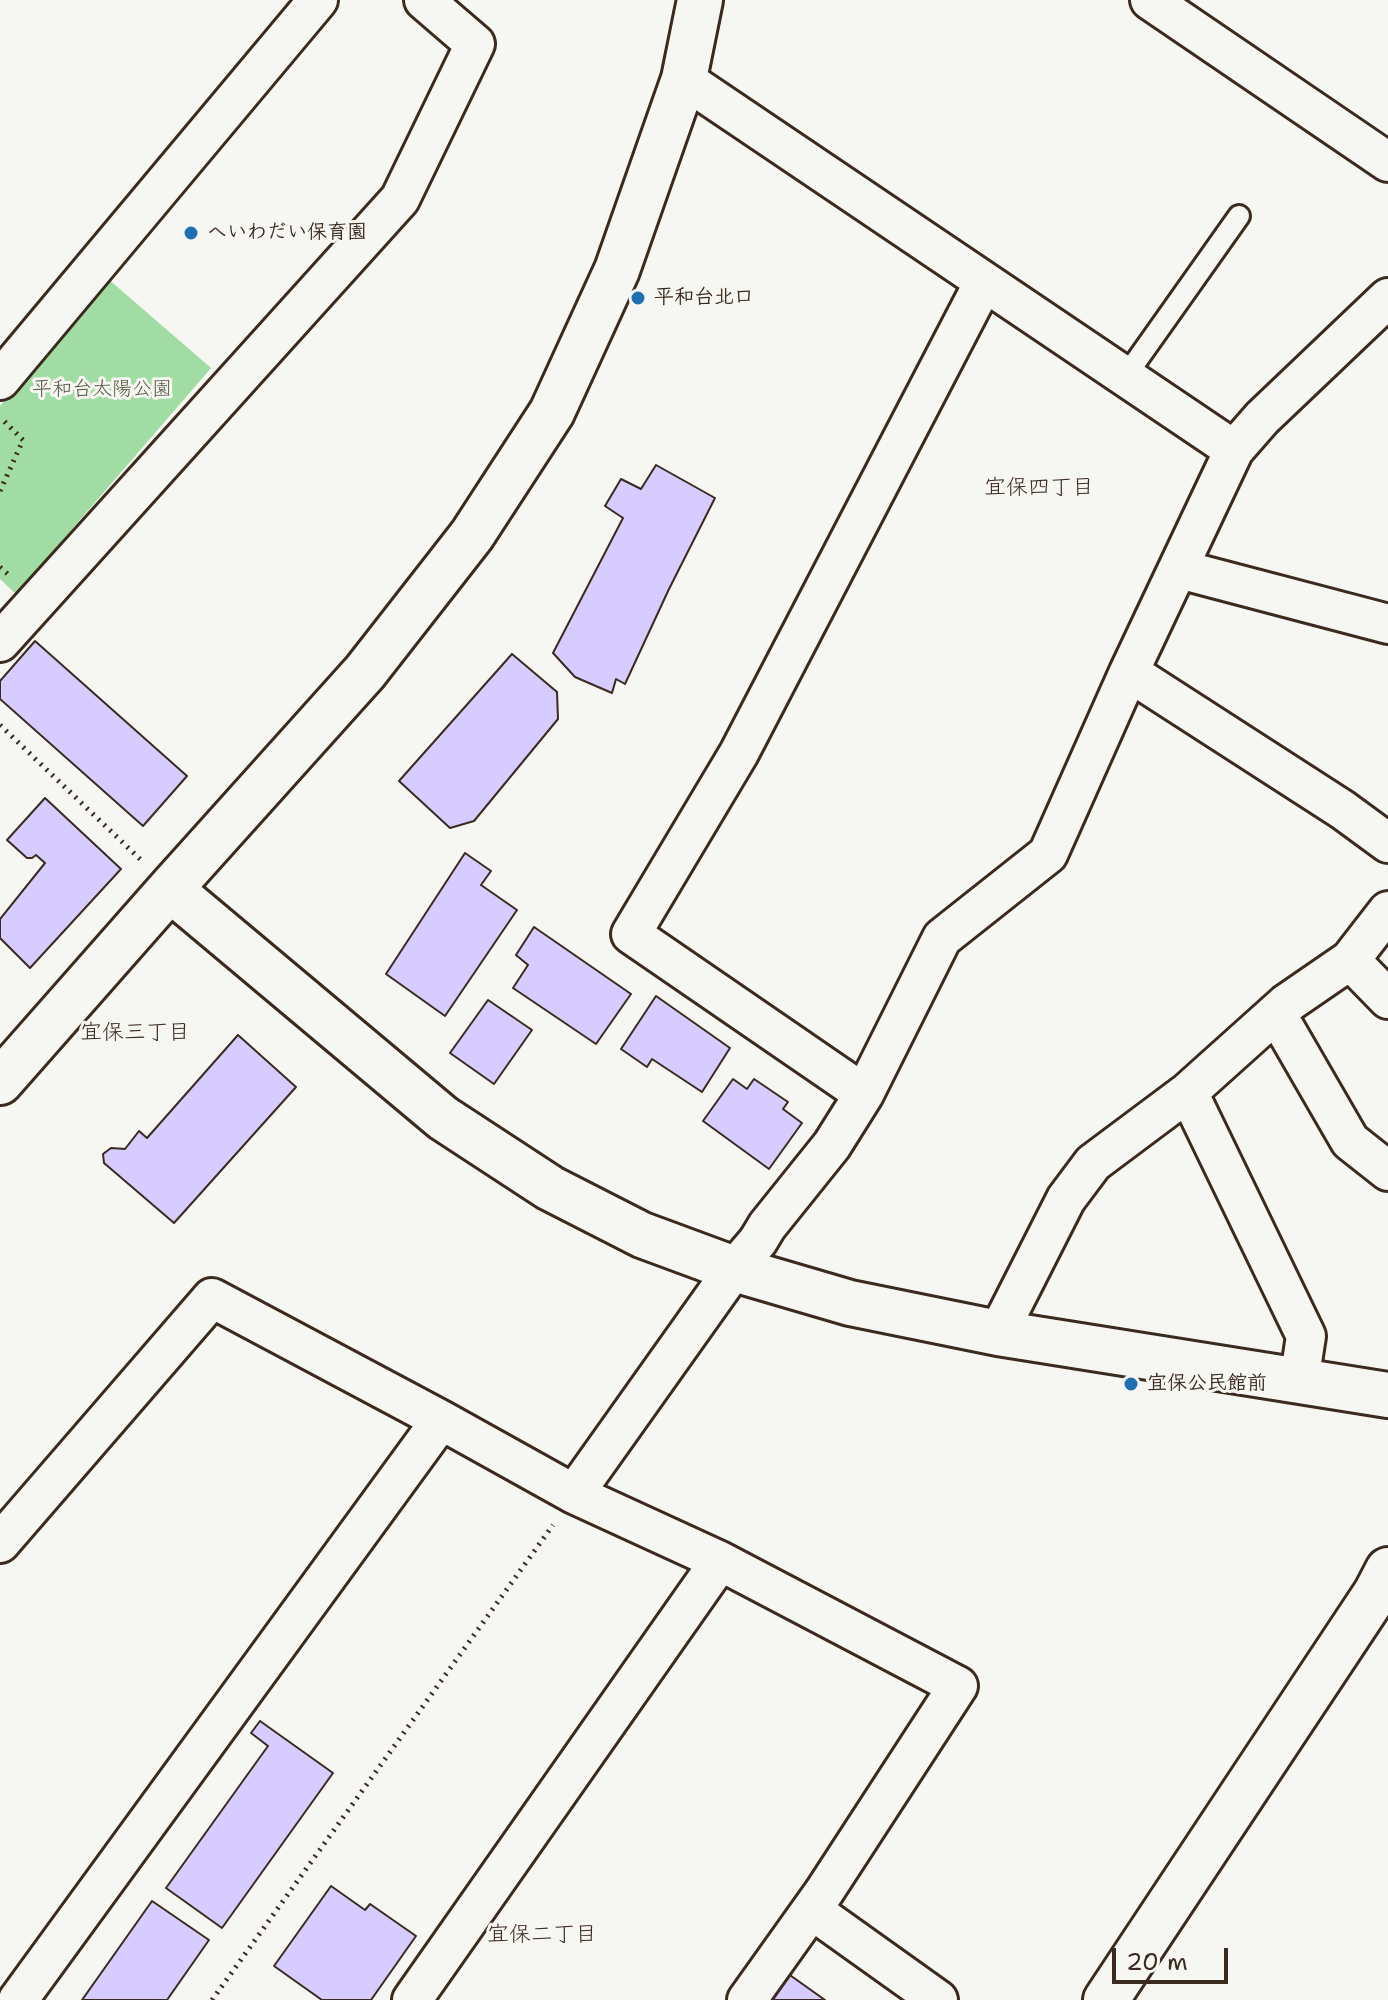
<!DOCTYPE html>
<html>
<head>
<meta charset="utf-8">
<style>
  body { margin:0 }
  #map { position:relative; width:1388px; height:2000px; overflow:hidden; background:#f6f6f2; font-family:"Shantell Sans",sans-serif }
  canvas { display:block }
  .scale { position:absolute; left:1112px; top:1948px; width:116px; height:36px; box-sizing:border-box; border:4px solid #3b2a1e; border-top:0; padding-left:10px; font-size:24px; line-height:28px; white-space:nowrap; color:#3b2a1e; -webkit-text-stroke:6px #f6f6f2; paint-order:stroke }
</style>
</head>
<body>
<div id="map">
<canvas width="1388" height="2000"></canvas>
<div class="scale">20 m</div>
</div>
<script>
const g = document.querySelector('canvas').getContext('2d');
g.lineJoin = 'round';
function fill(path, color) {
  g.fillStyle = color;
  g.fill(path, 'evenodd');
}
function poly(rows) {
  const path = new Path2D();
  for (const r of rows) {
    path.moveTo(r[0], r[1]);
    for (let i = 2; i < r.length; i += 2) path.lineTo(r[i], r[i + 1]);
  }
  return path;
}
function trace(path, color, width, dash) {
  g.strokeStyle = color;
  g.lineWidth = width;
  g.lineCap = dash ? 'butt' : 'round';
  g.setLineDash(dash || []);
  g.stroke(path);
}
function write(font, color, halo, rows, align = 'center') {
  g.font = font + ' "Shantell Sans","Klee One",sans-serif';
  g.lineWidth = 6;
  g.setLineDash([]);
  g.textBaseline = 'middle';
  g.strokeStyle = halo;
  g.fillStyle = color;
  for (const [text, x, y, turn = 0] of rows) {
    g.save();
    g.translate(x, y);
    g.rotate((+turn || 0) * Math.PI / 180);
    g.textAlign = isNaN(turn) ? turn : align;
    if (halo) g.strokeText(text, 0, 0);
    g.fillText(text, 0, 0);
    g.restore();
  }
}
fill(poly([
  [107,278,211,368,16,594,0,579,0,406]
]), '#a0dca3');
const building = poly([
  [656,465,715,498,669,589,625,684,616,679,612,693,575,677,553,653,623,518,605,506,621,479,641,489,656,465],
  [35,641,187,776,143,826,0,699,0,681,35,641],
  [512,654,557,692,558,719,474,821,450,828,399,781,512,654],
  [45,798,121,869,30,968,0,938,0,919,45,863,36,855,32,858,27,858,7,840,45,798],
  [465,853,491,871,481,885,517,910,445,1016,386,974,465,853],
  [534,927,631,994,596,1044,513,988,528,965,516,955,534,927],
  [656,996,730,1048,702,1092,652,1059,647,1067,621,1049,656,996],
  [488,1000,532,1030,494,1084,450,1053,488,1000],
  [238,1035,296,1087,174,1223,104,1163,103,1154,111,1148,125,1149,139,1131,147,1138,238,1035],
  [733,1079,747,1089,754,1079,788,1102,783,1109,802,1123,769,1169,703,1121,733,1079],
  [260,1721,333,1773,222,1928,166,1888,268,1746,251,1733,260,1721],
  [331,1886,365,1910,370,1904,416,1936,371,2000,322,2000,274,1966,331,1886],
  [152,1901,209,1940,167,2000,82,2000,152,1901],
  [780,1968,825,2000,758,2000,780,1968]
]);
fill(building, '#d6ccff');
trace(building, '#3b2a1e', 2);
const lane = poly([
  [1125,377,1239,216]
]);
const street = poly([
  [1150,0,1388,162],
  [684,79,1234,450],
  [0,380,318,0],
  [1179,569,1388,624],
  [0,642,400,199,475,44,424,0],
  [1129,672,1343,810,1388,843],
  [1350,960,1388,999],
  [1276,1013,1350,1141,1388,1171],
  [1188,1092,1306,1336,1299,1382],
  [864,1094,631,934,739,753,984,282],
  [998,1333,1066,1199,1093,1163,1188,1092,1286,1004,1350,960,1388,911],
  [574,1494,734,1269,758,1241,767,1226,832,1145,864,1094,942,938,1048,854,1129,672,1234,450,1262,418,1388,298],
  [0,1543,212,1298,441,1420,574,1494,720,1561,958,1686,824,1892,747,2000],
  [812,1910,938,2000],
  [18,2000,441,1420],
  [412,2000,720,1561]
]);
const secondary = poly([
  [170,889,443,1118,550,1188,642,1235,734,1269,850,1303,998,1333,1388,1395],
  [0,1082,170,889,365,672,472,535,552,412,617,270,684,79,700,0],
  [1106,2000,1376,1593,1388,1570]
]);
trace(lane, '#3b2a1e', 26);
trace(street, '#3b2a1e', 44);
trace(secondary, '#3b2a1e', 50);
trace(poly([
  [0,491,23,440,1,418],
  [0,567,10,576],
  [0,725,141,860],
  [212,2000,553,1525]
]), '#3b2a1e', 5, [2, 6]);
trace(lane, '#f6f6f2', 20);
trace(street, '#f6f6f2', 38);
trace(secondary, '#f6f6f2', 44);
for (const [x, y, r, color] of [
  [191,233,8,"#1f6fb2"],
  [638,298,8,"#1f6fb2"],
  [1131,1384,8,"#1f6fb2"]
]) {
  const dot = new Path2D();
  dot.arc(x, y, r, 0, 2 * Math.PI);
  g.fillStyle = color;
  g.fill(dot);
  trace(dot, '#f6f6f2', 3);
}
write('bold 20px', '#3b2a1e', '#f6f6f2', [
  ["へいわだい保育園",207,233],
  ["平和台北口",654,298],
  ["宜保公民館前",1147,1384]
], 'left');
write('20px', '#54563f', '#f6f6f2', [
  ["平和台太陽公園",102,390]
]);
write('22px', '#3b2a1e', '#f6f6f2', [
  ["宜保四丁目",1039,488],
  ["宜保三丁目",135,1033],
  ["宜保二丁目",542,1935]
]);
</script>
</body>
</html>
